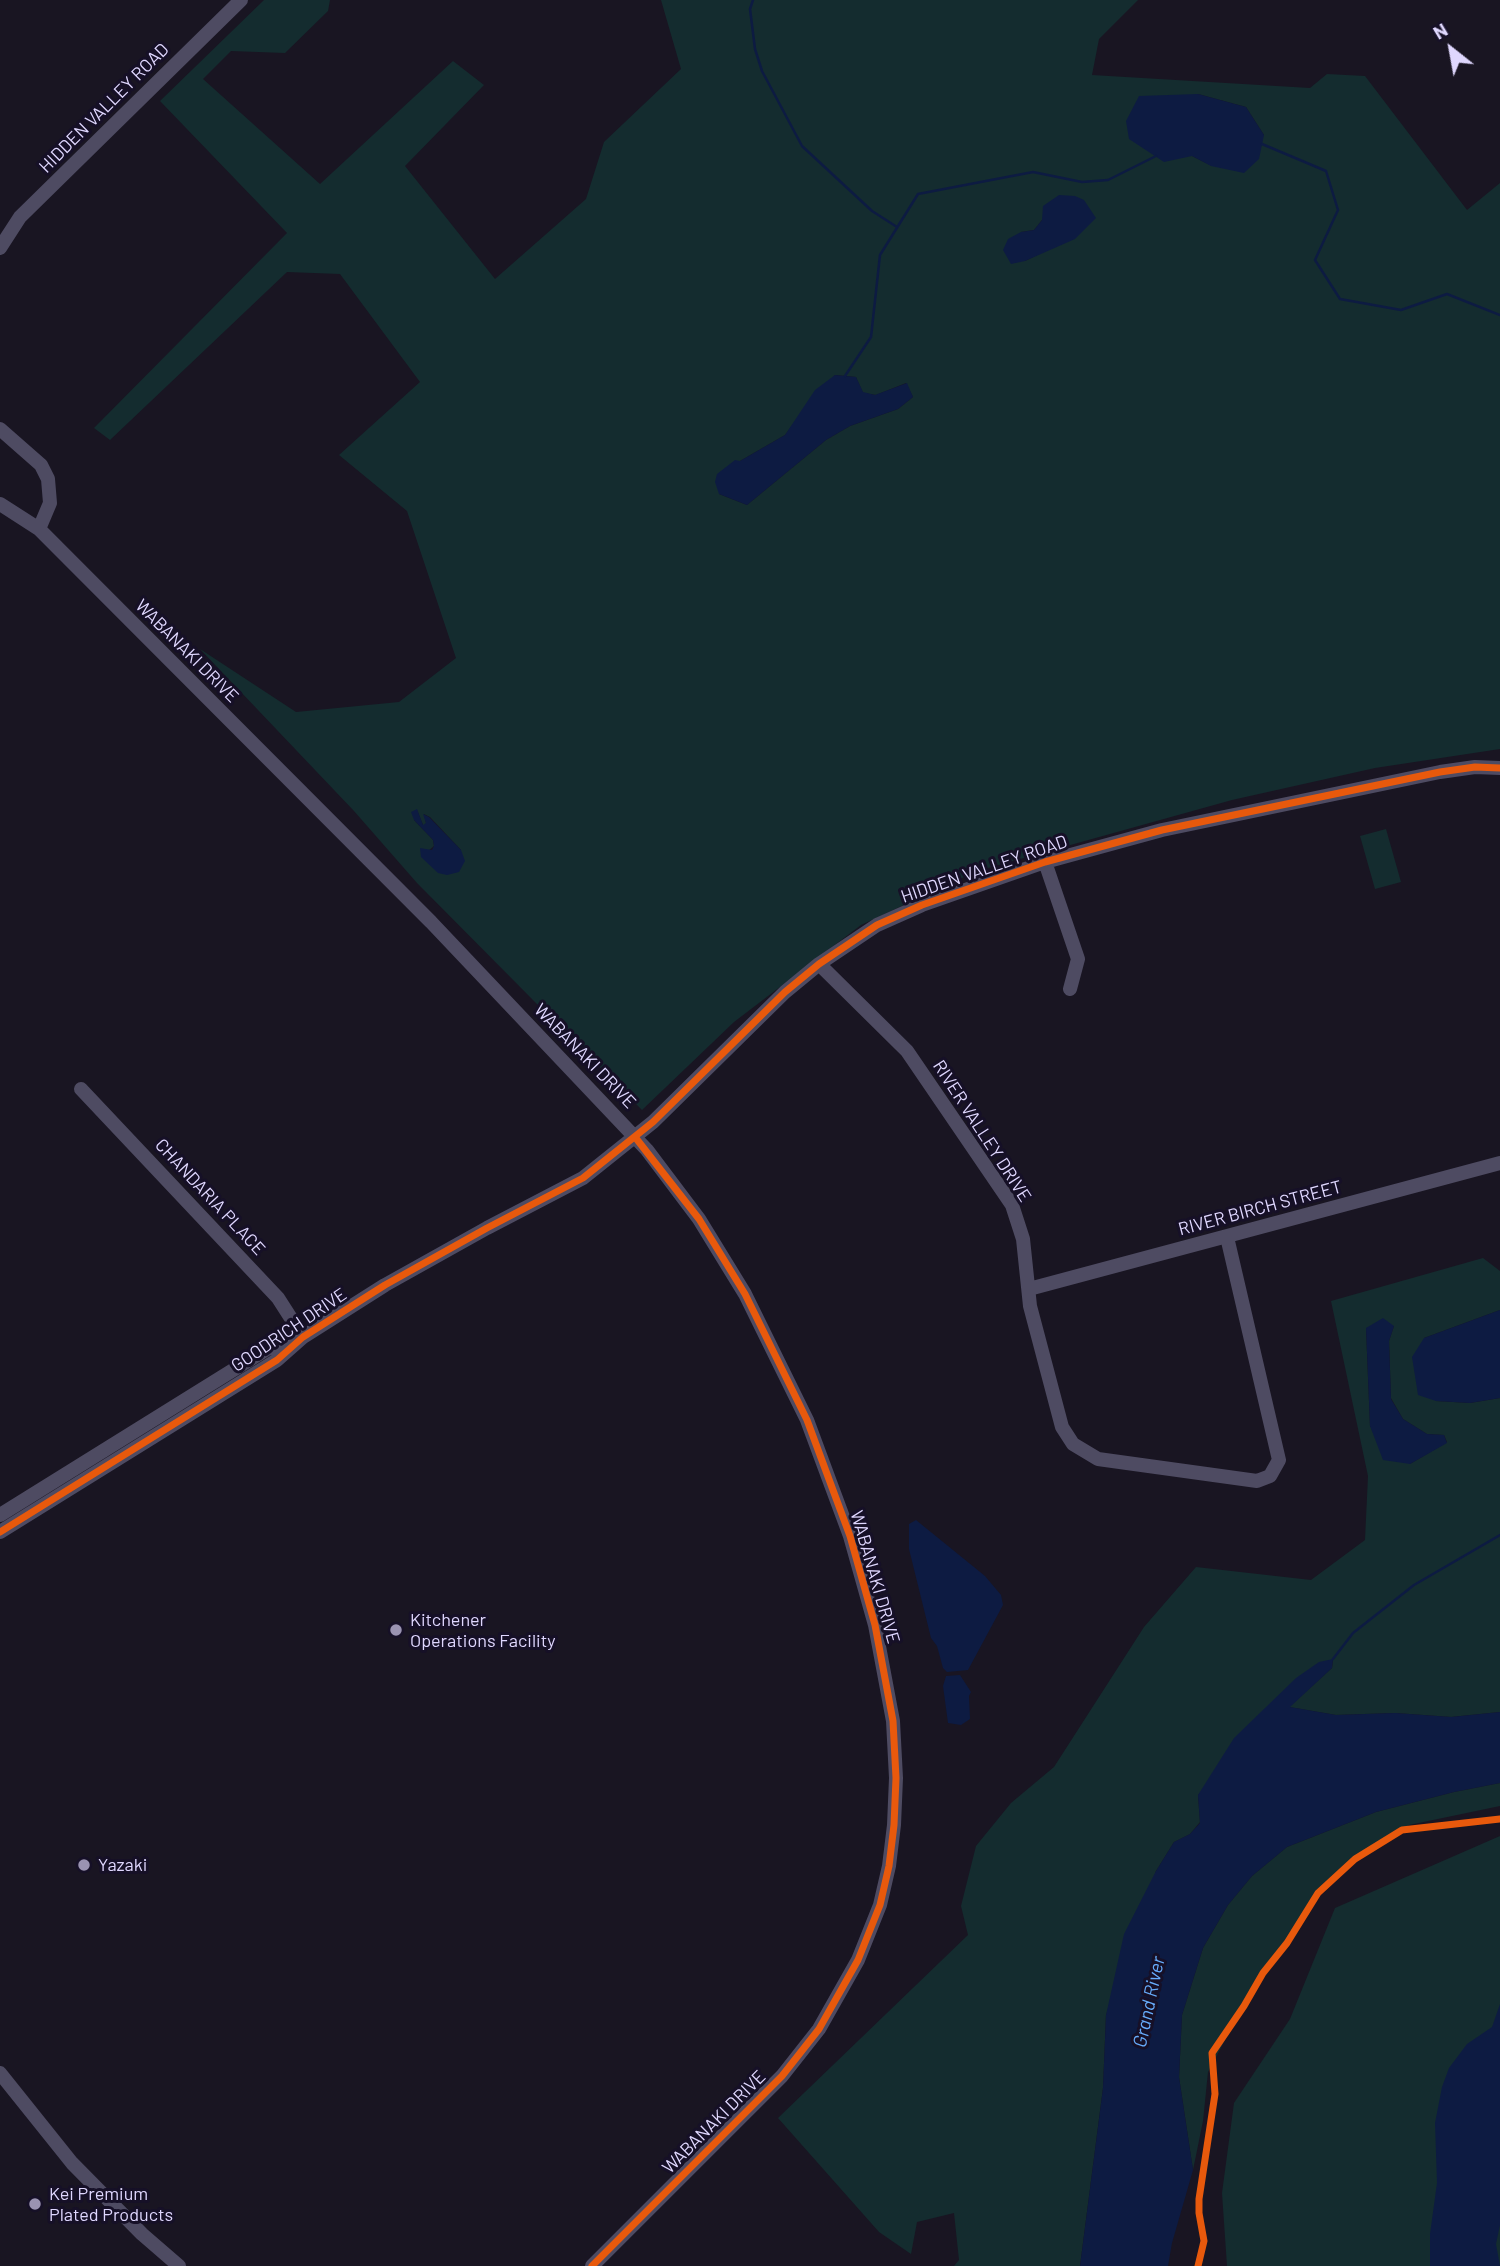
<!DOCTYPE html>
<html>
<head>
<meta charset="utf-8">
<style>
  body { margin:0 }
  #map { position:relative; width:1500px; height:2266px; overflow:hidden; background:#191522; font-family:Barlow,sans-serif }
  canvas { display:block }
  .north { position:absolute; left:1416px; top:14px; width:70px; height:70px; -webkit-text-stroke:5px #161027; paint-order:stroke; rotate:329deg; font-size:19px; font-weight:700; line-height:28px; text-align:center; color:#dfd7fe }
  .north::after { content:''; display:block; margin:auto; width:24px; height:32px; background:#dfd7fe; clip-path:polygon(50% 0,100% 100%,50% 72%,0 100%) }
</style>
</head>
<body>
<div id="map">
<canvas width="1500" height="2266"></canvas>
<div class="north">N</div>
</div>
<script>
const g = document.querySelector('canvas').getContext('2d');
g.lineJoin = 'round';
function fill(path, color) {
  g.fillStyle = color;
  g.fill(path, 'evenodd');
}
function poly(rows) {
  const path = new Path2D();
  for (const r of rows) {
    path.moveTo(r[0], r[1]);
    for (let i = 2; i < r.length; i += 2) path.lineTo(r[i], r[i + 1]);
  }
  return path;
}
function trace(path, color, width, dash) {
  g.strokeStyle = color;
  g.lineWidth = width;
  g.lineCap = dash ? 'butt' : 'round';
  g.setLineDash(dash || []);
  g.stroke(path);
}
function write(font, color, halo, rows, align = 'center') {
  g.font = font + ' Barlow,sans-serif';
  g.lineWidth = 6;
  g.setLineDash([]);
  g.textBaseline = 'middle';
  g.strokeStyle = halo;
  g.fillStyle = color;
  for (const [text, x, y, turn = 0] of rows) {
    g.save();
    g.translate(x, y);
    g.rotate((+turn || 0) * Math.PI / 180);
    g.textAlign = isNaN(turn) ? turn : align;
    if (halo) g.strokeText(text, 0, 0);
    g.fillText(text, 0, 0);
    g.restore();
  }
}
fill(poly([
  [264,0,330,0,328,11,285,53,231,51,203,79,320,184,453,61,484,85,405,166,495,279,586,199,604,142,681,69,661,0,1138,0,1099,39,1092,75,1310,88,1327,74,1365,76,1467,210,1500,183,1500,749,1375,768,1232,800,977,871,861,925,734,1022,642,1110,417,883,354,811,200,649,296,712,399,702,456,658,407,511,339,455,420,382,340,274,287,272,110,440,94,428,287,233,160,101],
  [1198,94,1246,107,1264,135,1212,166,1192,156],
  [1042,220,1047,250,1025,261,1021,232,1034,230],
  [835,375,856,377,863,393,876,395,906,383,913,397,898,409,850,426,826,440,747,505,719,494,740,461,785,435,799,416],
  [417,810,423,825,425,826,426,823,424,814,430,817,461,850,421,857,434,846,433,840,414,820],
  [1386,829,1401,882,1375,889,1360,836],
  [1483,1258,1500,1271,1500,1310,1424,1338,1436,1401,1470,1403,1500,1398,1500,1712,1451,1717,1395,1713,1336,1715,1289,1707,1332,1668,1333,1660,1198,1795,1200,1822,1190,1834,1174,1842,1156,1871,1106,2015,1103,2088,1080,2266,954,2266,959,2260,954,2213,917,2222,911,2254,879,2232,778,2118,968,1935,961,1906,976,1846,1011,1803,1054,1767,1144,1627,1196,1567,1311,1580,1365,1540,1368,1476,1331,1301],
  [1394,1326,1389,1341,1391,1398,1403,1419,1427,1434,1444,1435,1447,1442,1410,1464,1370,1426,1366,1328],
  [1500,1783,1500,1806,1409,1825,1356,1857,1307,1908,1233,2025,1208,2072,1203,2121,1193,2170,1179,2077,1182,2015,1203,1948,1228,1905,1252,1876,1287,1847,1376,1812,1454,1792],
  [1500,1836,1500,2266,1227,2266,1222,2193,1234,2103,1290,2019,1335,1908]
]), '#142c2f');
fill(poly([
  [1198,94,1246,107,1264,135,1259,159,1244,173,1211,166,1192,156,1164,162,1129,139,1126,121,1139,96],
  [1059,195,1075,196,1084,200,1096,218,1075,239,1025,261,1011,264,1003,250,1008,239,1021,232,1034,230,1042,220,1043,206],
  [835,375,856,377,863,392,875,395,907,383,913,397,898,409,850,426,826,440,747,505,719,494,715,482,717,474,735,460,740,461,785,435,815,390],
  [417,809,423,825,426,823,423,814,429,817,461,850,465,861,459,872,447,875,438,873,421,857,420,848,432,850,434,846,433,840,414,820,411,812],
  [1500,1310,1500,1398,1470,1403,1436,1401,1418,1395,1412,1357,1424,1338],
  [1383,1318,1394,1326,1389,1341,1391,1399,1403,1419,1427,1434,1444,1435,1447,1443,1410,1464,1383,1460,1370,1426,1366,1328],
  [916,1520,985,1576,1001,1595,1003,1605,968,1670,947,1672,943,1668,937,1646,931,1638,909,1549,909,1524],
  [1333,1659,1332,1668,1290,1707,1336,1715,1395,1713,1451,1717,1500,1712,1500,1783,1454,1792,1376,1812,1287,1847,1252,1876,1228,1905,1203,1948,1182,2015,1179,2077,1193,2170,1172,2243,1168,2266,1080,2266,1103,2088,1106,2015,1124,1934,1156,1871,1174,1842,1190,1834,1200,1823,1198,1795,1234,1738,1296,1678,1319,1662],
  [960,1675,971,1692,969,1696,970,1719,961,1725,948,1723,943,1686,946,1676],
  [1500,2004,1500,2225,1496,2244,1500,2266,1430,2266,1430,2234,1437,2183,1435,2123,1442,2087,1449,2068,1467,2044,1492,2027]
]), '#0d1b42');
trace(poly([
  [753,0,750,9,755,49,762,71,802,146,872,211,897,227],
  [1262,144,1326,171,1338,210,1315,260,1340,299,1401,310,1447,294,1500,315],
  [845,376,871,337,880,255,918,194,1033,172,1082,182,1108,180,1156,156],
  [1333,1659,1353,1633,1414,1585,1500,1535]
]), '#0d1b42', 2.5);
trace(poly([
  [0,248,20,217,241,0],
  [0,429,41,465,48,479,50,503,39,529],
  [0,504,39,529,431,922,647,1150,699,1219,745,1294,807,1420,850,1536,875,1625,893,1721,896,1778,894,1825,889,1866,880,1905,858,1960,819,2029,782,2076,592,2266],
  [1045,862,1078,959,1070,989],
  [819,964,907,1051,1012,1205,1023,1239,1030,1306,1062,1427,1073,1444,1098,1459,1257,1481,1270,1476,1279,1460,1227,1237],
  [81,1089,278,1298,303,1337],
  [1029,1289,1500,1163],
  [0,1515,267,1349,295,1340],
  [0,1532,277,1360,303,1337,385,1285,487,1228,583,1178,653,1122,785,992,819,964,877,925,922,905,1045,862,1162,830,1440,772,1475,767,1500,768],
  [0,2073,72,2163,142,2234,179,2266]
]), '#4e4b62', 14);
trace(poly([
  [0,1532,277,1360,303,1337,385,1285,487,1228,583,1178,653,1122,785,992,819,964,877,925,922,905,1045,862,1162,830,1440,772,1475,767,1500,768],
  [592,2266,782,2076,819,2029,858,1960,880,1905,889,1866,894,1825,896,1778,893,1721,875,1625,850,1536,807,1420,745,1294,699,1219,635,1137],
  [1198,2266,1204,2241,1199,2213,1199,2199,1215,2094,1212,2053,1244,2006,1263,1973,1287,1943,1318,1893,1355,1859,1402,1830,1500,1819]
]), '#e8590c', 7);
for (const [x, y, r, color] of [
  [396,1630,7,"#9a93b1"],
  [84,1865,7,"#9a93b1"],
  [35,2204,7,"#9a93b1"]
]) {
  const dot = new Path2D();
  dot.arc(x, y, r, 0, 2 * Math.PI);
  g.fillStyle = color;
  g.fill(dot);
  trace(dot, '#161027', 2.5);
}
write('18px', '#dfd7fe', '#161027', [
  ["HIDDEN VALLEY ROAD",104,108,-45],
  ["WABANAKI DRIVE",187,651,45],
  ["HIDDEN VALLEY ROAD",984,869,-19],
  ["WABANAKI DRIVE",585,1056,46],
  ["RIVER VALLEY DRIVE",982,1131,57],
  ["CHANDARIA PLACE",210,1197,47],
  ["RIVER BIRCH STREET",1260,1208,-15],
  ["GOODRICH DRIVE",289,1330,-34],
  ["WABANAKI DRIVE",875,1577,74],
  ["WABANAKI DRIVE",714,2122,-45]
]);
write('18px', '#dfd7fe', '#161027', [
  ["Kitchener",410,1620],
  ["Operations Facility",410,1641],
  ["Yazaki",98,1865],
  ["Kei Premium",49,2194],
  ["Plated Products",49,2215]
], 'left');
write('italic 19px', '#67acfc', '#161027', [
  ["Grand River",1149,2002,-78]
]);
</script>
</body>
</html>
